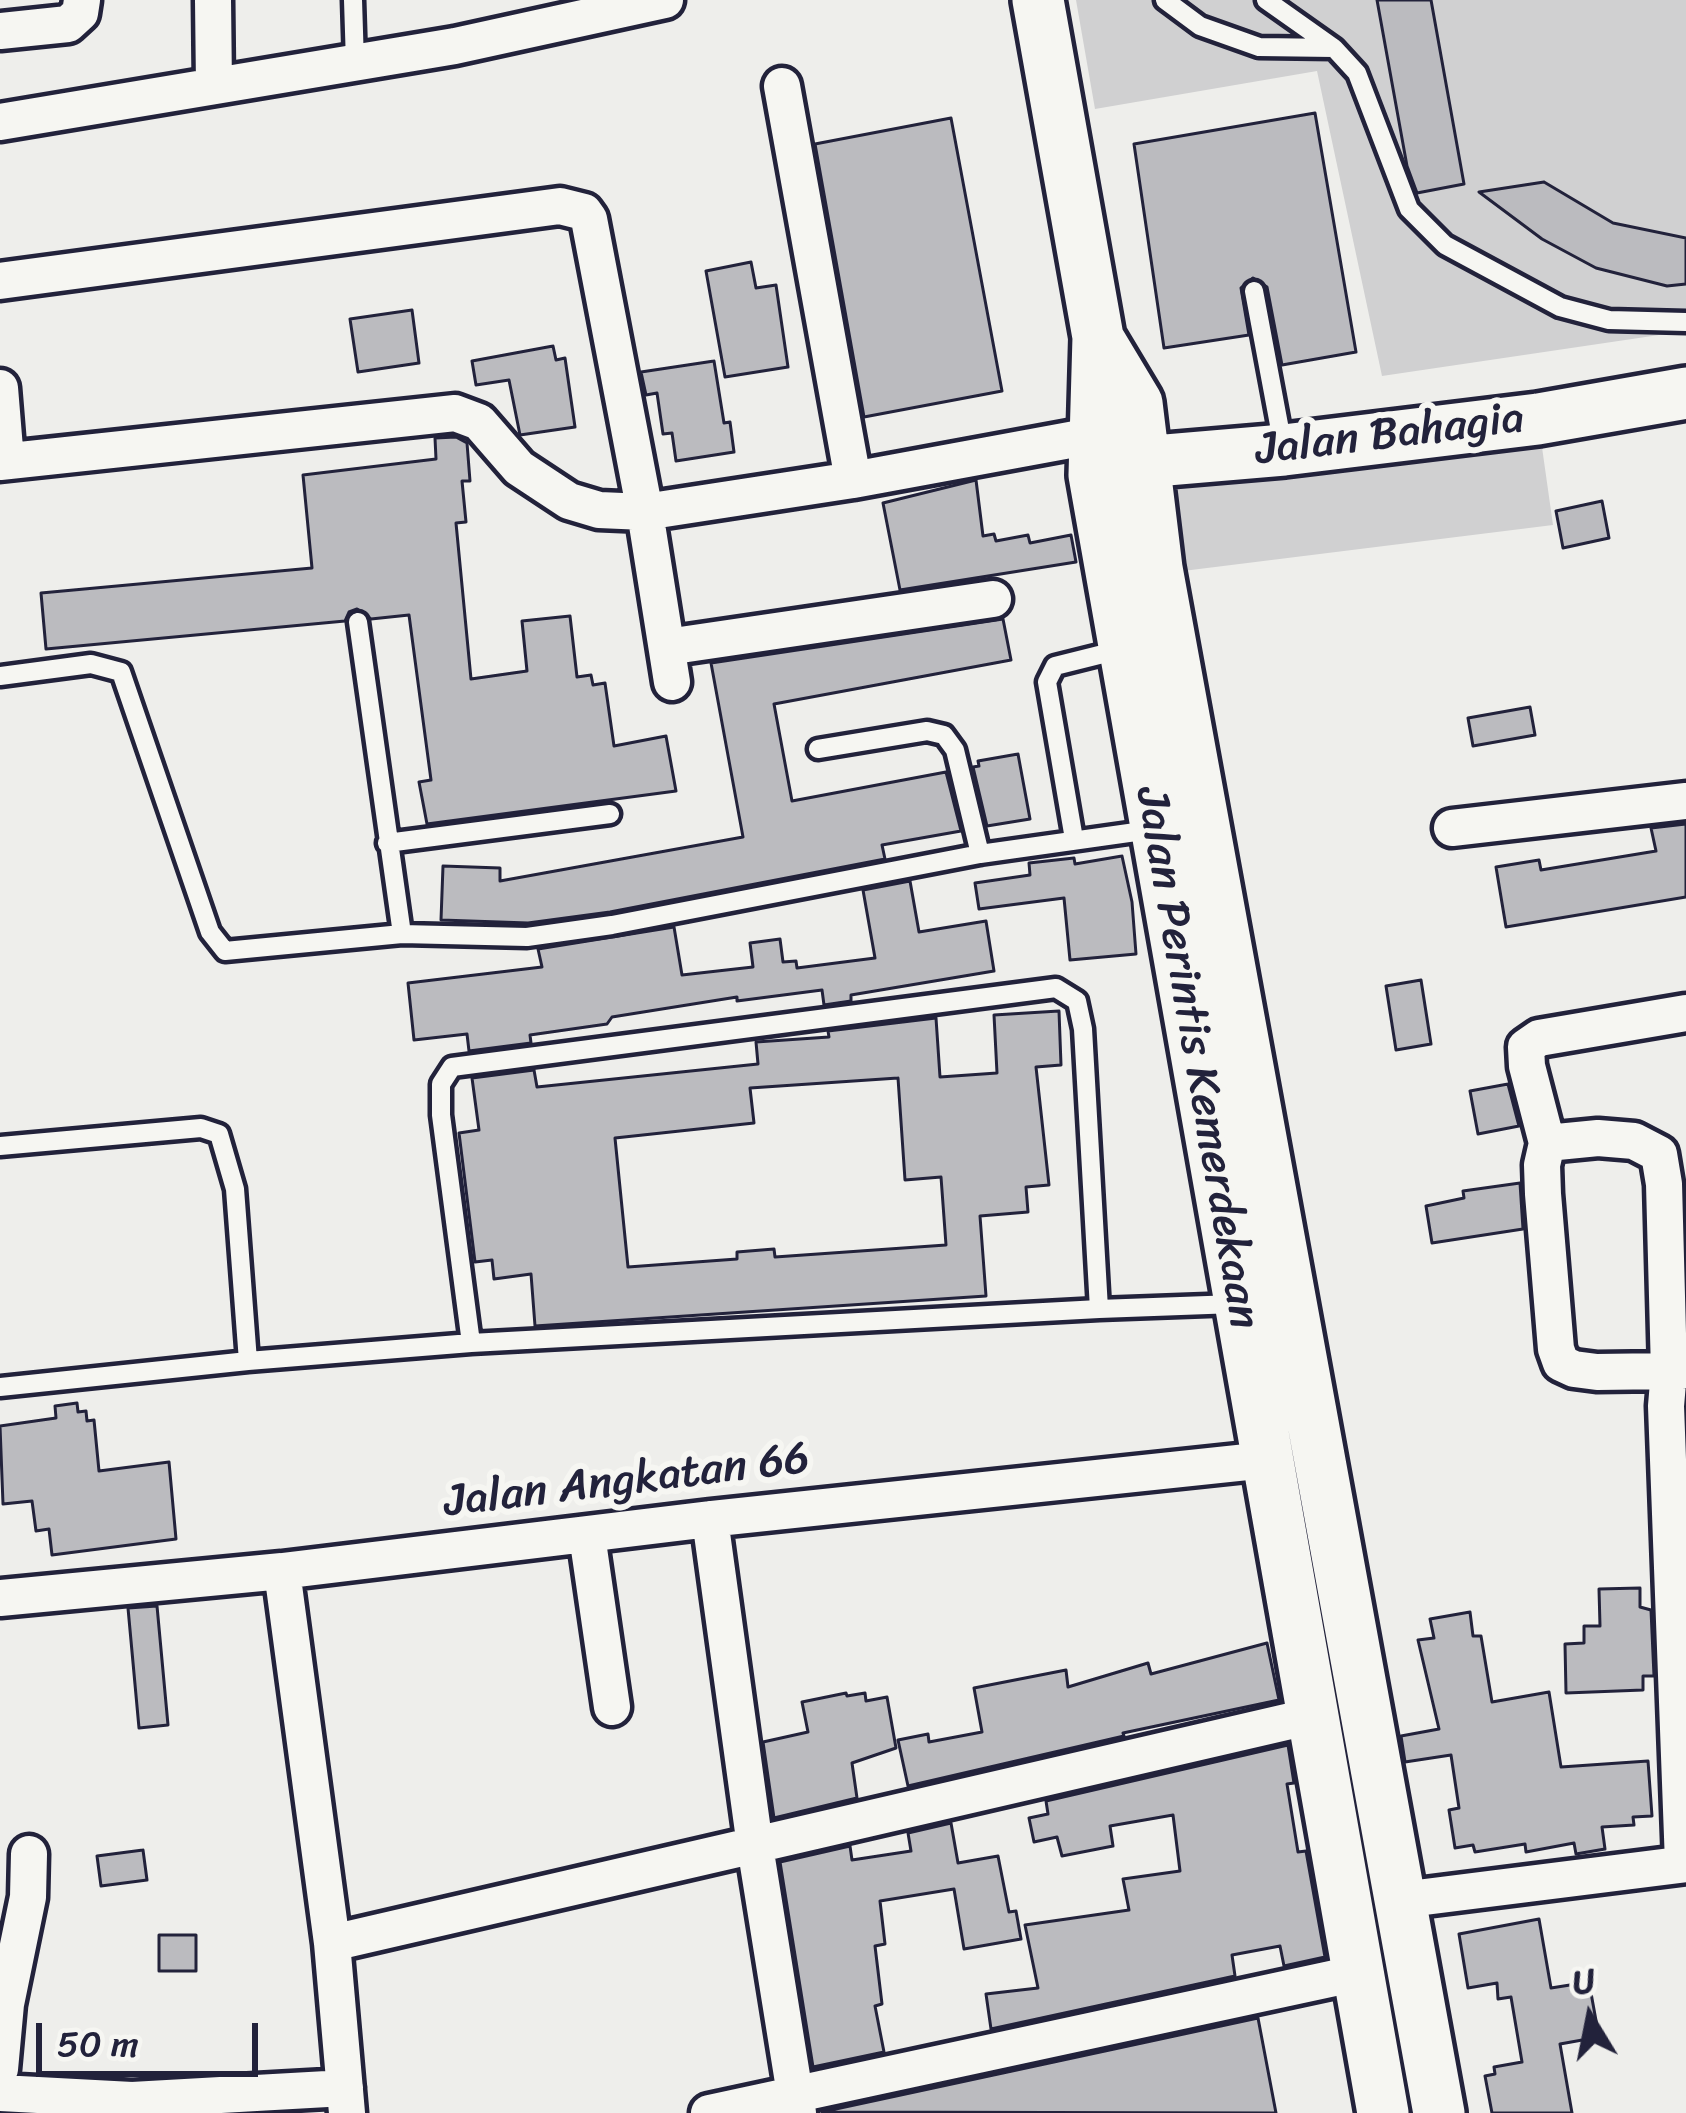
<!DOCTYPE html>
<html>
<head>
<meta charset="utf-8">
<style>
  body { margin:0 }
  #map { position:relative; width:1686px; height:2113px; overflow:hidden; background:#eeeeeb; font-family:Sriracha,sans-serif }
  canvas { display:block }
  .north { position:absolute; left:1530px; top:1957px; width:120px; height:120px; -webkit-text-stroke:9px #f6f6f2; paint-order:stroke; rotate:350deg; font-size:33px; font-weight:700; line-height:48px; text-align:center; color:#22223b }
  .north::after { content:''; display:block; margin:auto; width:42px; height:54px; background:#22223b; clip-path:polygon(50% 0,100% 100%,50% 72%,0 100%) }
  .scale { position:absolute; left:36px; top:2023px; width:222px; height:54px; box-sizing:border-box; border:6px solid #22223b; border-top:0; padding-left:15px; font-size:36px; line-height:42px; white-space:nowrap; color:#22223b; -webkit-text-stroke:9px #f6f6f2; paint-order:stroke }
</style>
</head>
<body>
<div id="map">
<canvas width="1686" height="2113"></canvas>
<div class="north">U</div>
<div class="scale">50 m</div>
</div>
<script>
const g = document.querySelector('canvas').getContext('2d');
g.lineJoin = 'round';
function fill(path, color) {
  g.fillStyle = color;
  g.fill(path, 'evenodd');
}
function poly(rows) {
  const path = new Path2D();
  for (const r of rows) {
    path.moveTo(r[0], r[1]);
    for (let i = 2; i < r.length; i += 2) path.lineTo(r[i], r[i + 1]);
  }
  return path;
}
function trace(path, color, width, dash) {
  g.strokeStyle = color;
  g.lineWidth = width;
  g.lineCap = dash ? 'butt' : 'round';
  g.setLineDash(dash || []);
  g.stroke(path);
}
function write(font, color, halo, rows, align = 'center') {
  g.font = font + ' Sriracha,sans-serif';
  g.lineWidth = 12;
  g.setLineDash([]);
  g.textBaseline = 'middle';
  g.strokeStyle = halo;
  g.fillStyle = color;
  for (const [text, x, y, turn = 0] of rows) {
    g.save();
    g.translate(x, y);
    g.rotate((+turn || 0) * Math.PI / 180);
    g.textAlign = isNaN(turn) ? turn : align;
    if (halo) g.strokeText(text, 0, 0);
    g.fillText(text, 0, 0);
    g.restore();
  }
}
fill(poly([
  [1076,0,1686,0,1686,331,1382,376,1317,71,1095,109],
  [1538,419,1553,525,1183,571,1143,462]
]), '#d0d0d1');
const building = poly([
  [1377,0,1431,0,1464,184,1417,193,1407,166,1377,0],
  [1315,113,1356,352,1282,365,1267,287,1253,278,1241,288,1249,335,1164,348,1134,144,1315,113],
  [951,118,1002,391,864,417,815,144,951,118],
  [1544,182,1613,223,1686,238,1686,284,1667,286,1596,268,1542,239,1479,192,1544,182],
  [751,262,756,288,776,285,788,367,725,377,706,271,751,262],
  [412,310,419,363,358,372,350,319,412,310],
  [553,346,556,360,565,358,575,427,520,435,509,380,476,385,472,361,553,346],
  [714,361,724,423,730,422,734,452,676,461,672,433,663,434,657,393,646,395,641,372,714,361],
  [456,437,467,443,470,481,462,481,466,522,456,523,471,679,527,671,522,621,570,616,577,677,591,675,593,685,605,683,614,746,666,736,676,791,427,824,419,782,431,780,409,615,371,619,357,609,349,612,345,621,46,649,41,593,312,568,303,475,436,459,435,438,456,437],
  [976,480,983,536,994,534,996,541,1028,535,1030,543,1071,535,1076,562,900,590,883,503,976,480],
  [1602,501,1609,538,1563,548,1556,511,1602,501],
  [1003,619,1011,660,774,704,792,801,946,772,961,831,882,845,885,859,610,912,528,923,441,920,443,866,500,868,500,881,743,837,711,663,1003,619],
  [1530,707,1535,735,1473,746,1468,718,1530,707],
  [1018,754,1030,819,987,826,973,767,979,766,978,761,1018,754],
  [1686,824,1686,897,1506,927,1496,867,1539,860,1541,870,1656,851,1651,828,1686,824],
  [1122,856,1132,902,1136,954,1070,960,1064,898,979,909,975,883,1030,875,1029,863,1074,858,1075,864,1122,856],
  [910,881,919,932,986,921,994,971,851,995,851,1001,824,1005,822,990,737,1001,737,997,612,1017,607,1024,530,1035,531,1043,469,1051,467,1034,414,1040,408,983,542,967,538,949,674,927,682,975,753,967,750,943,780,939,783,962,796,961,797,968,875,958,863,890,910,881],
  [1421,980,1431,1044,1396,1050,1386,986,1421,980],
  [1059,1011,1061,1065,1036,1067,1049,1185,1026,1187,1028,1212,980,1216,986,1296,535,1326,531,1274,494,1279,492,1260,475,1262,459,1133,479,1130,472,1078,534,1070,537,1087,758,1064,756,1042,829,1037,828,1031,936,1018,940,1077,997,1073,994,1015,1059,1011],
  [898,1078,905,1180,941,1177,946,1245,775,1257,774,1249,737,1252,737,1259,628,1267,615,1138,754,1123,750,1088,898,1078],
  [1508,1084,1519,1126,1478,1134,1470,1091,1508,1084],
  [1520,1183,1523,1229,1432,1243,1426,1206,1464,1198,1463,1191,1520,1183],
  [77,1403,78,1412,86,1411,87,1421,94,1420,99,1471,169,1462,176,1539,52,1555,49,1529,36,1531,32,1501,3,1504,0,1426,56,1418,55,1406,77,1403],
  [1640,1588,1640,1607,1651,1610,1654,1676,1643,1676,1643,1690,1566,1693,1565,1644,1584,1643,1584,1626,1600,1626,1599,1589,1640,1588],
  [157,1606,168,1725,139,1728,128,1608,157,1606],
  [1470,1612,1473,1636,1481,1636,1492,1702,1549,1692,1561,1767,1648,1761,1652,1816,1633,1817,1634,1825,1602,1827,1605,1849,1576,1854,1574,1843,1526,1852,1525,1844,1475,1852,1473,1845,1455,1848,1449,1810,1459,1808,1451,1755,1405,1762,1401,1736,1439,1729,1418,1640,1434,1638,1430,1619,1470,1612],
  [1267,1643,1279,1700,1123,1733,1124,1736,908,1786,898,1740,928,1734,929,1742,982,1732,974,1688,1066,1670,1068,1687,1148,1663,1151,1674,1267,1643],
  [846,1693,847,1696,865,1693,866,1701,887,1697,896,1748,852,1763,857,1798,774,1818,763,1742,808,1732,802,1702,846,1693],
  [1288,1745,1294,1783,1287,1784,1298,1852,1306,1851,1325,1957,1284,1966,1280,1946,1232,1955,1235,1976,991,2029,986,1994,1038,1988,1025,1925,1129,1910,1123,1879,1180,1871,1173,1815,1110,1826,1113,1846,1062,1856,1057,1837,1034,1842,1029,1818,1048,1814,1046,1801,1288,1745],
  [951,1823,958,1863,998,1856,1009,1912,1016,1911,1021,1939,964,1949,954,1889,880,1901,885,1944,875,1946,882,2004,875,2006,884,2052,813,2067,780,1862,850,1846,852,1860,911,1851,908,1833,951,1823],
  [143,1850,147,1880,101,1886,97,1856,143,1850],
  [1539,1919,1551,1988,1589,1982,1599,2037,1560,2044,1572,2113,1492,2113,1485,2076,1495,2074,1494,2067,1522,2062,1511,1997,1498,1999,1497,1983,1468,1988,1459,1934,1539,1919],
  [159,1935,196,1935,196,1971,159,1971,159,1935],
  [1258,2018,1276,2113,822,2112,1258,2018]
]);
fill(building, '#bbbbbf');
trace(building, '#22223b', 3);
const lane = poly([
  [353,0,355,63],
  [1165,0,1200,26,1259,47,1334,48,1357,73,1409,209,1445,245,1560,307,1609,320,1686,322],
  [1266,0,1334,48],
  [1254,291,1283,446],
  [358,622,402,934],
  [0,676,91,664,121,672,210,932,225,951,402,934,527,937,612,925,980,854,1150,830],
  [818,749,927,731,944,735,955,750,980,854],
  [1074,839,1047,682,1055,666,1123,649],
  [387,843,610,814],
  [0,1146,201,1128,219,1134,235,1189,248,1361],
  [471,1343,441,1115,441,1084,452,1067,1056,988,1077,1001,1083,1029,1099,1309,1235,1304],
  [0,1387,248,1361,471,1343,1099,1309]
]);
const street = poly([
  [213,0,214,86],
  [0,31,68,24,80,13,82,0],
  [782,86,853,480],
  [0,122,455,46,665,0],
  [0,281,560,206,584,212,589,219,645,512,672,682],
  [0,388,6,461],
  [0,462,455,413,479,422,519,468,569,501,599,510,645,512,853,480,1097,435],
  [667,647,993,599],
  [1452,828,1686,801],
  [1547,1143,1542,1165,1543,1194,1556,1349,1561,1363,1574,1369,1597,1372,1669,1371,1664,1184,1659,1154,1634,1141,1598,1138,1547,1143,1527,1066,1526,1047,1539,1038,1686,1013],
  [710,1519,755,1846,798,2113],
  [587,1535,612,1707],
  [282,1571,332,1943,347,2113],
  [0,1598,282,1571,710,1519,1266,1460],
  [1683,1863,1666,1406,1669,1371,1686,1370],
  [1401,1900,1686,1864],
  [332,1943,1312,1716],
  [0,2069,6,2004,28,1897,29,1854],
  [0,2093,132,2100,345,2088],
  [709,2113,1358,1973]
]);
const secondary = poly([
  [1038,0,1098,337,1094,475,1383,2113],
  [1098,338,1137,403,1157,568,1439,2113],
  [1112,470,1143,462,1284,450,1538,419,1686,393]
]);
trace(lane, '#22223b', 27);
trace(street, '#22223b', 45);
trace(secondary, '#22223b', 60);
trace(lane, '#f6f6f2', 18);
trace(street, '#f6f6f2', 36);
trace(secondary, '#f6f6f2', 51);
write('45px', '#22223b', '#f6f6f2', [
  ["Jalan Bahagia",1390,436,-7],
  ["Jalan Perintis Kemerdekaan",1196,1058,80],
  ["Jalan Angkatan 66",627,1482,-7]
]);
</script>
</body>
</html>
